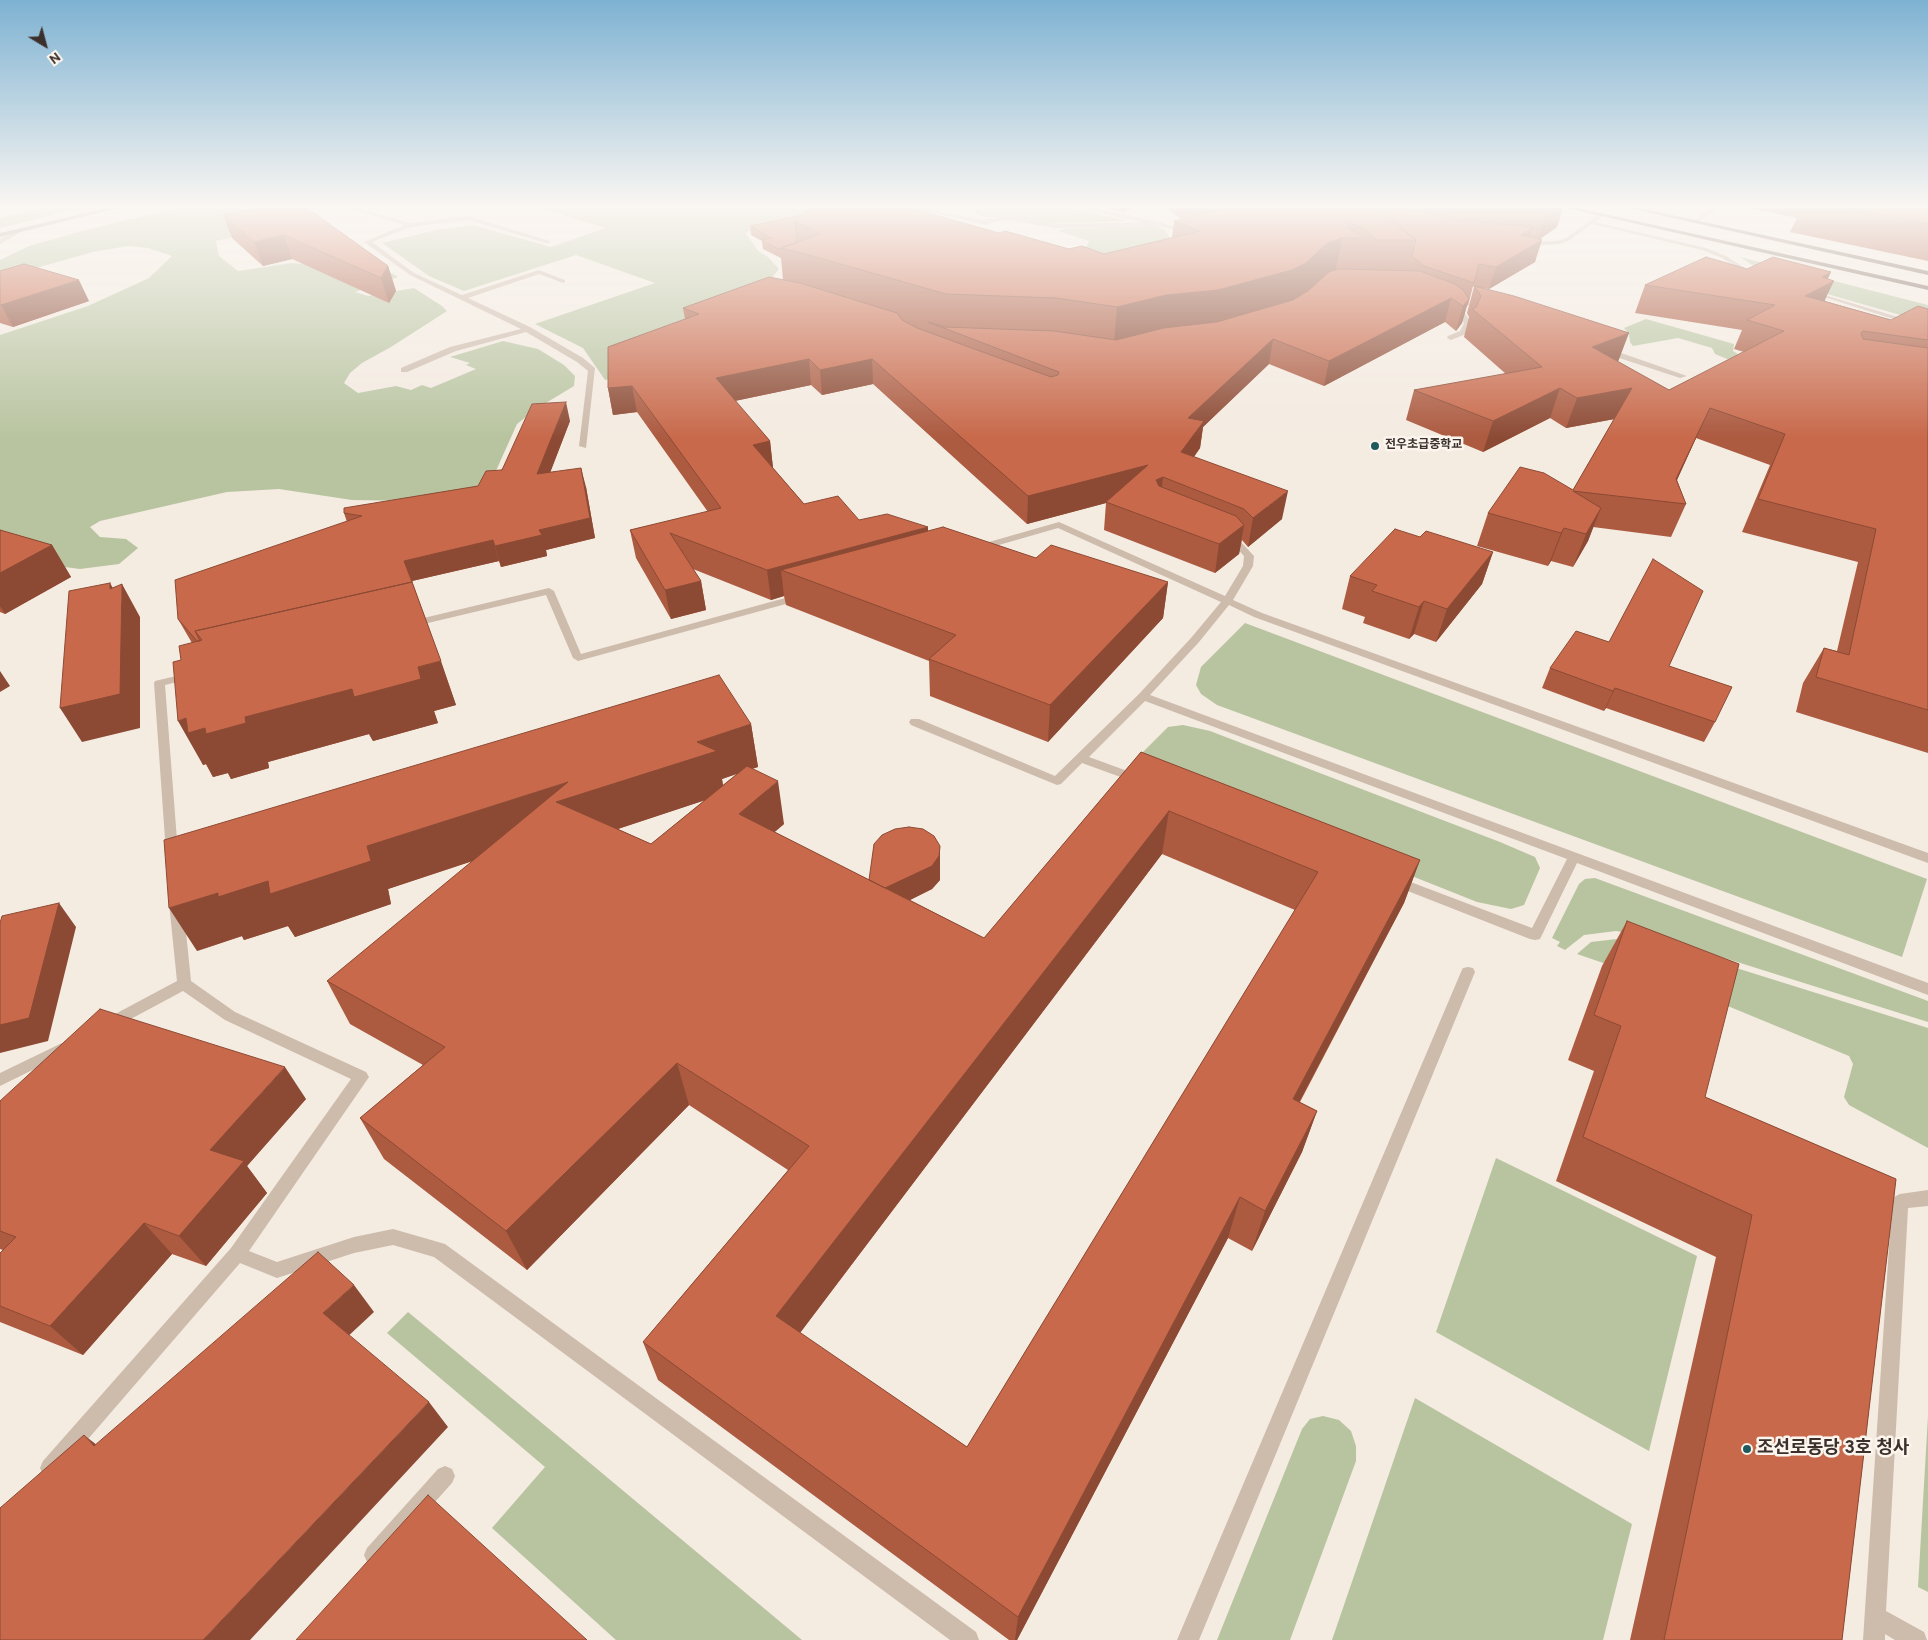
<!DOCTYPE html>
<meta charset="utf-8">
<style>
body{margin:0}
#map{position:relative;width:1928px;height:1640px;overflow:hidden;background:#f4ebe1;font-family:Overpass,sans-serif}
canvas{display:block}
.north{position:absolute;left:20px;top:20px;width:50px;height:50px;-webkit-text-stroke:4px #fbf5ee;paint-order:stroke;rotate:143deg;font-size:14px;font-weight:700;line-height:20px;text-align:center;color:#3b302b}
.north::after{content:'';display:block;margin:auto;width:18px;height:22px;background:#3b302b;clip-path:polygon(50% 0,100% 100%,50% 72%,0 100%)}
</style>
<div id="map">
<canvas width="1928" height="1640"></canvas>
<div class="north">N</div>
</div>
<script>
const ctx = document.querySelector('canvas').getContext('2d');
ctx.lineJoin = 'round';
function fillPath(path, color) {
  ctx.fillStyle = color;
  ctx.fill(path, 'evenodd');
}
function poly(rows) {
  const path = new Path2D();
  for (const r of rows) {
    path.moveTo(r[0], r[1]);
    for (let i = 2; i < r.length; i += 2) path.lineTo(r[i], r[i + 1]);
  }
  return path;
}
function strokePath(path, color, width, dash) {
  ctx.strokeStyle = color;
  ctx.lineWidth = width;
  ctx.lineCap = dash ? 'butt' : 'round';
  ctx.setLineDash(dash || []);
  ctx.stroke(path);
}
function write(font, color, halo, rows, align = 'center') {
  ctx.font = font + ' Overpass,"Noto Sans KR",sans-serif';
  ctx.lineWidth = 5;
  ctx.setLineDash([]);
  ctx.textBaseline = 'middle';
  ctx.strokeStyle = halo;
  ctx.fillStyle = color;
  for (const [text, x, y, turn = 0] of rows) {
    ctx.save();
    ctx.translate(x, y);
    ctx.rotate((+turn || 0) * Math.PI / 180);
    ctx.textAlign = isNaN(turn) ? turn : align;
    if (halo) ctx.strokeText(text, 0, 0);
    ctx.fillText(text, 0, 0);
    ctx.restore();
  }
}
const green = poly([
 [40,208,83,208,0,228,0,218],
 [175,208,272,208,291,224,216,241,219,256,238,271,292,263,388,271,398,277,355,292,368,296,414,288,442,306,447,311,391,347,362,363,350,373,344,383,358,393,396,386,411,390,422,385,431,388,476,369,466,365,470,363,450,357,503,341,538,349,564,365,575,376,574,386,536,409,517,424,490,484,414,501,352,500,279,489,227,492,100,521,90,527,100,537,126,539,138,548,119,564,80,569,50,565,0,551,0,335,88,306,149,278,172,256,148,248,128,246,93,252,0,278,0,260,29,246,78,232],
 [539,208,905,208,944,218,945,223,1052,250,1078,250,1087,246,1089,241,1058,231,1066,228,1156,226,1164,229,1171,239,1141,263,795,217,775,220,758,224,746,233,758,251,768,257,779,269,757,296,625,376,605,380,583,348,535,324,655,283,576,255,464,291,429,276,382,243,436,230,473,225,551,247,605,228],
 [970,208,1072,208,1127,221,1045,224,1012,217,988,217,977,215,975,211],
 [1740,257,1928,305,1928,323,1772,278],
 [1646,319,1734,344,1733,351,1744,358,1727,359,1715,354,1712,348,1678,338,1633,346,1630,342,1629,334,1624,328],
 [1245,623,1927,879,1902,957,1217,705,1201,694,1196,685,1201,667],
 [1183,725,1210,731,1500,842,1535,857,1540,868,1524,905,1511,909,1477,902,1151,772,1136,759,1168,727],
 [1595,878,1928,1001,1928,1022,1664,939,1616,931,1584,935,1565,950,1557,946,1560,942,1552,938,1579,884,1585,879],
 [1617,939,1666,946,1928,1028,1928,1148,1849,1105,1844,1097,1853,1064,1849,1056,1718,1002,1577,954,1591,942],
 [1496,1158,1697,1256,1649,1451,1436,1332],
 [408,1312,566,1443,802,1640,616,1640,492,1528,545,1467,387,1333],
 [1415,1398,1632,1524,1603,1640,1332,1640],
 [1323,1416,1339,1420,1351,1431,1356,1446,1356,1461,1290,1640,1217,1640,1302,1429,1310,1419],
 [1928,1416,1928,1592,1918,1587]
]);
const lane = poly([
 [348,208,358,208,410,223,468,216,550,241,550,243,546,243,468,220,411,227,372,242,414,273,462,295,539,270,565,280,565,282,563,283,539,274,468,298,530,327,583,358,595,368,586,448,579,446,588,371,577,362,526,332,456,351,407,372,401,372,401,368,450,347,521,329,410,275,364,242,404,225,348,208],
 [911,208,924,208,982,220,1009,216,1054,224,1159,222,1162,224,1159,226,1054,228,1009,220,990,223,987,225,911,208],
 [21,228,23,231,0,244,0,239,21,228],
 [1601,348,1607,348,1687,376,1680,378,1601,352,1601,348],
 [1059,522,1225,596,1243,566,1244,556,1232,543,1221,538,1226,535,1238,539,1254,556,1253,566,1233,600,1262,613,1928,853,1928,863,1254,617,1229,605,1199,642,1150,695,1928,983,1928,995,1577,863,1540,939,1535,940,1530,939,1390,884,1388,881,1390,878,1400,878,1532,928,1567,859,1145,701,1089,757,1141,776,1143,779,1137,783,1082,763,1061,784,1057,785,911,725,909,722,911,719,919,719,1055,776,1139,694,1191,638,1221,602,1058,528,978,551,973,548,975,546,1059,522],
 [549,588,554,591,581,654,796,595,804,595,805,597,804,599,578,661,573,658,546,595,411,627,406,624,407,622,549,588],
 [189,673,193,674,194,676,193,678,165,685,178,853,177,856,172,858,167,856,166,853,154,683,155,681,189,673],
 [176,898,181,900,183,903,191,981,235,1012,366,1072,369,1077,249,1251,277,1262,354,1237,393,1229,445,1244,976,1632,979,1640,950,1640,434,1257,393,1245,354,1253,277,1278,240,1263,57,1475,50,1478,43,1475,40,1468,43,1461,231,1248,351,1079,225,1020,183,991,114,1028,109,1030,104,1028,102,1024,104,1020,177,981,169,903,171,900,176,898],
 [1468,967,1473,968,1475,972,1199,1640,1177,1640,1461,972,1463,968,1468,967],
 [62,1043,67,1045,70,1049,67,1053,0,1086,0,1073,62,1043],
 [1928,1190,1928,1206,1908,1208,1886,1611,1924,1632,1927,1640,1895,1640,1885,1634,1885,1640,1863,1640,1892,1202,1894,1197,1900,1194,1928,1190],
 [445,1466,452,1469,455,1476,452,1483,381,1562,374,1565,367,1562,364,1555,367,1548,438,1469,445,1466]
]);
const street = poly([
 [1078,208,1092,208,1151,220,1176,227,1184,236,1180,242,1176,242,1178,236,1172,229,1078,208],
 [1711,208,1718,208,1698,223,1694,223,1694,221,1711,208],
 [1601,213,1604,215,1595,222,1706,248,1726,256,1756,275,1751,276,1722,258,1702,250,1592,224,1570,240,1560,244,1524,246,1521,244,1524,242,1557,241,1566,238,1601,213],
 [1808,290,1928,326,1928,330,1808,292,1808,290],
 [1449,304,1453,304,1464,312,1472,323,1466,334,1451,340,1447,338,1448,336,1460,331,1464,323,1459,314,1449,306,1449,304]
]);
const secondary = poly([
 [107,208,119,208,0,237,0,233,107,208]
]);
const primary = poly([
 [1566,208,1578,208,1928,286,1928,290,1566,208],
 [1628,208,1640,208,1928,271,1928,275,1628,208]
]);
const wall = poly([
 [1107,208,1132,208,1123,212],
 [1166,208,1563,208,1557,227,1539,240,1535,262,1489,289,1482,288,1669,390,1744,352,1734,349,1742,330,1635,313,1645,285,1747,269,1828,279,1825,301,1891,320,1928,309,1928,753,1796,712,1803,683,1824,648,1837,651,1858,562,1742,532,1770,465,1696,438,1677,480,1686,504,1671,537,1593,527,1588,541,1573,567,1551,561,1548,566,1477,546,1488,513,1573,490,1614,419,1566,428,1550,418,1483,452,1406,420,1414,390,1506,374,1464,337,1469,317,1467,313,1474,287,1473,286,1468,306,1467,305,1462,323,1456,331,1445,322,1324,386,1269,364,1203,427,1200,448,1194,457,1282,519,1248,547,1242,540,1239,554,1215,573,1104,530,1106,503,1027,524,873,384,822,395,811,385,735,401,770,441,773,468,804,504,859,520,928,531,1036,558,1168,582,1163,618,1048,742,930,696,929,661,786,605,784,596,771,600,693,569,701,581,706,610,671,619,636,558,630,530,708,512,637,412,613,415,608,388,685,319,683,308,783,280,781,258,763,249,762,241,751,235,750,226,802,215,999,233,1069,249,1104,254,1172,238,1174,221,1181,219],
 [1749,208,1928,208,1928,261,1790,232,1797,218],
 [223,215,388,266,396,291,389,303,292,259,263,266,232,238],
 [0,271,89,301,13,327,0,323],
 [570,421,550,472,586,487,595,538,546,550,547,556,501,567,499,561,412,581,456,705,434,711,438,723,373,741,369,734,268,762,269,768,231,779,228,773,213,777,206,764,203,765,181,660,192,643,178,619,347,522,344,513,478,486],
 [0,530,52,545,71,577,5,614,0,612],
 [1420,537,1493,552,1482,584,1436,642,1414,634,1409,639,1363,623,1365,617,1342,609,1350,576],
 [1669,666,1715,722,1704,742,1606,708,1604,711,1542,688,1550,668],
 [751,724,758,767,753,768,784,824,774,832,869,880,940,846,940,880,932,889,910,900,984,938,1141,752,1420,860,1404,903,1300,1102,1317,1111,1302,1152,1252,1251,1228,1238,1017,1640,1009,1640,658,1380,643,1342,788,1170,689,1105,527,1270,384,1159,360,1118,423,1065,350,1024,327,981,473,861,388,889,391,904,295,937,288,926,244,940,242,936,197,951],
 [738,773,723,785,722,779],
 [705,800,651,844,618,829],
 [1162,854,1295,910,967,1447,800,1333],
 [1627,921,1705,1097,1896,1179,1842,1640,1630,1640,1716,1257,1556,1181,1594,1071,1568,1060,1602,966],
 [306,1099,247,1166,267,1193,206,1266,172,1254,83,1355,0,1322,0,1253,3,1250,0,1249,0,1101]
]);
const shadedWall = poly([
 [1123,208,1132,208,1123,212],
 [1548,208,1563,208,1557,227,1538,240],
 [1533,227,1526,248,1521,235],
 [284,235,292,259,263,266,254,242],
 [1342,238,1333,284,1297,310,1113,357,1117,307,1166,295,1327,243],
 [1542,240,1535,262,1489,289,1496,267],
 [388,266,396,291,389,303,381,278],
 [1831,272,1825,285,1834,281,1821,308,1805,296,1822,277],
 [79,280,89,301,13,327,1,305],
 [1451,298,1445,322,1324,386,1329,361],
 [1469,299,1462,323,1456,331,1463,306],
 [1629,333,1618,362,1592,347],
 [1273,339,1269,364,1203,427,1200,448,1177,480,1181,452,1188,418],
 [809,359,811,385,720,404,716,378],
 [872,359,873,384,822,395,820,370],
 [632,386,637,412,613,415,608,388],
 [1560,388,1550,418,1483,452,1493,421],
 [1632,388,1620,418,1566,428,1577,398],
 [566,402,570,421,542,494,537,474],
 [1710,408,1696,438,1667,502,1676,479],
 [770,441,773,468,753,445],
 [1148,465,1106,502,1106,503,1027,524,1028,496],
 [581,468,586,487,595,538,546,550,547,556,501,567,495,546,539,530],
 [1163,477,1160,505,1156,480],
 [1288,491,1282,519,1248,547,1253,518],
 [1601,508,1588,541,1573,567,1586,534],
 [1244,525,1239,554,1215,573,1219,544],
 [928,527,928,556,781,570,784,596,771,600,767,570],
 [1564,528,1551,561,1548,566,1561,533],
 [493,540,499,561,412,581,404,561],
 [52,545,71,577,5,614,0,606,0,573],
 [1493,552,1482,584,1436,642,1447,609],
 [701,581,706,610,671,619,665,590],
 [1168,582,1163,618,1048,742,1050,705],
 [110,583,122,604,122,584,140,617,140,728,82,742,60,708,110,589],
 [1424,601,1414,634,1409,639,1419,607],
 [441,661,456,705,434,711,438,723,373,741,369,734,268,762,269,768,231,779,228,773,213,777,206,764,203,765,178,721,186,718,245,717],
 [0,671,10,686,0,692],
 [1615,688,1606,708,1604,711,1613,691],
 [751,724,758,767,722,779,724,794,569,845,565,830,388,889,391,904,295,937,288,926,244,940,242,936,197,951,169,908],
 [778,781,784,824,746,857,739,814],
 [1169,811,1162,854,784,1354,776,1316],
 [940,846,940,880,932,889,868,921,866,897],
 [1420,860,1404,903,1279,1140,1293,1099],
 [59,903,76,927,48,1041,0,1053,0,1025],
 [677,1063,689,1105,527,1270,506,1231],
 [285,1067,306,1099,247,1166,267,1193,206,1266,179,1236,210,1150],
 [1317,1111,1302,1152,1252,1251,1265,1211],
 [1240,1197,1228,1238,1017,1640,1015,1640,1018,1617],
 [144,1223,172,1254,83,1355,50,1326],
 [354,1285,374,1312,344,1340,323,1313],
 [429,1402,448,1427,250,1640,203,1640],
 [84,1435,115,1459,94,1446]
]);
const building = poly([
 [258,208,307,208,388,266,381,278,284,235,254,242,223,215,258,208],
 [810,208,910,208,999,233,1005,231,1069,249,1082,246,1104,254,1200,231,1174,221,1228,208,1374,208,1382,212,1416,240,1376,240,1366,229,1350,223,1347,227,1359,234,1363,238,1342,238,1327,243,1306,263,1292,270,1218,290,1166,295,1117,307,1056,298,946,294,802,253,780,248,821,234,795,221,810,208],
 [1374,208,1402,208,1461,220,1533,227,1521,235,1542,240,1496,267,1479,264,1474,283,1424,266,1412,256,1416,240,1382,212,1374,208],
 [1847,208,1928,208,1928,224,1847,208],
 [802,215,795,221,797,243,780,248,780,250,762,240,772,238,750,226,802,215],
 [1706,257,1747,269,1773,257,1831,272,1822,277,1834,281,1805,296,1891,320,1918,306,1928,309,1928,340,1863,331,1861,333,1863,339,1928,348,1928,710,1816,677,1824,648,1849,655,1876,529,1758,499,1785,434,1710,408,1676,479,1686,504,1573,491,1601,508,1586,534,1564,528,1561,533,1488,513,1520,467,1544,473,1573,490,1632,388,1577,398,1560,388,1493,421,1414,390,1542,367,1472,309,1476,307,1481,296,1474,286,1514,296,1629,333,1592,347,1669,390,1784,331,1747,320,1775,305,1645,285,1706,257],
 [24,264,79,280,1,305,0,304,0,271,24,264],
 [1339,269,1420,271,1455,284,1464,291,1469,299,1463,306,1451,298,1329,361,1273,339,1188,418,1204,421,1181,452,1288,491,1253,518,1244,509,1163,477,1156,480,1159,486,1236,516,1244,525,1219,544,1106,502,1148,465,1028,496,872,359,820,370,809,359,716,378,770,441,753,445,804,504,838,496,859,520,887,514,928,527,767,570,670,533,701,581,665,590,630,530,721,508,632,386,608,388,608,347,699,314,683,308,769,277,800,283,897,313,902,320,917,328,1051,377,1058,375,1059,372,928,322,945,327,1054,331,1116,340,1164,328,1217,322,1293,300,1308,291,1329,272,1339,269],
 [566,402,537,474,581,468,590,518,539,530,542,535,495,546,493,540,404,561,412,582,195,631,200,641,197,641,178,619,175,580,362,516,344,513,344,508,478,486,486,471,502,470,532,404,566,402],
 [943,527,1036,558,1051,545,1168,582,1050,705,929,659,956,635,781,570,943,527],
 [1395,529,1420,537,1426,531,1493,552,1447,609,1424,601,1419,607,1372,591,1377,585,1350,576,1395,529],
 [0,530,52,545,0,573,0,530],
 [1653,559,1703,591,1669,666,1732,687,1715,722,1615,688,1613,691,1550,668,1576,631,1609,642,1653,559],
 [412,582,441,661,418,667,421,679,354,697,352,689,245,717,246,723,206,734,205,728,188,733,186,718,178,721,173,662,181,660,179,646,202,640,195,631,412,582],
 [110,583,110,589,122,584,120,694,60,708,69,591,110,583],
 [719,675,751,724,697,742,717,751,556,802,651,844,747,766,778,781,739,814,984,938,1141,752,1420,860,1293,1099,1317,1111,1265,1211,1240,1197,1018,1617,643,1342,809,1146,677,1063,506,1231,360,1118,445,1047,327,981,568,782,367,846,371,861,270,894,268,881,218,897,218,893,169,908,164,840,719,675],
 [1169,811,1318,872,967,1447,776,1316,1169,811],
 [909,827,923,829,934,836,940,846,939,856,932,866,885,888,869,880,874,844,882,835,895,829,909,827],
 [59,903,29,1018,0,1025,0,923,2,916,59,903],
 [1627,921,1739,964,1705,1097,1896,1179,1842,1640,1664,1640,1752,1215,1583,1137,1621,1026,1594,1015,1627,921],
 [100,1009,285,1067,210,1150,244,1161,179,1236,144,1223,50,1326,0,1306,0,1253,16,1237,0,1231,0,1101,100,1009],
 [318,1252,354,1285,323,1313,429,1402,203,1640,0,1640,0,1508,84,1435,94,1446,318,1252],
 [428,1495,587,1640,296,1640,428,1495]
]);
const markers = [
 [1375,446,5,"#1f5a5e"],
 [1747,1449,5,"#1f5a5e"]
];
const farPoinames = [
 ["전우초급중학교",1385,446]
];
const nearPoinames = [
 ["조선로동당 3호 청사",1757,1449]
];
fillPath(green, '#b8c4a0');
fillPath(lane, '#cdbbac');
fillPath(street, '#cdbbac');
fillPath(secondary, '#a18a7d');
fillPath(primary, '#7d675c');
fillPath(wall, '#ac5a40');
fillPath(shadedWall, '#8c4a34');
fillPath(building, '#c8694b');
strokePath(building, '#8c4a34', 1);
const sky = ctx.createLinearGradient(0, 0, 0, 438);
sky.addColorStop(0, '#7eb2d2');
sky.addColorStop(0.47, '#faf6f2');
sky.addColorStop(1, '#faf6f200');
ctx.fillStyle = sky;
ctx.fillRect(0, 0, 1928, 438);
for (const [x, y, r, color] of markers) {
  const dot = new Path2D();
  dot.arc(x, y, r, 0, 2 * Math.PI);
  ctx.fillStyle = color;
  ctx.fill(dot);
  strokePath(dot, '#fbf5ee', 2);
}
write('bold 12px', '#3b302b', '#fbf5ee', farPoinames, 'left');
write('bold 18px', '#3b302b', '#fbf5ee', nearPoinames, 'left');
</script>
